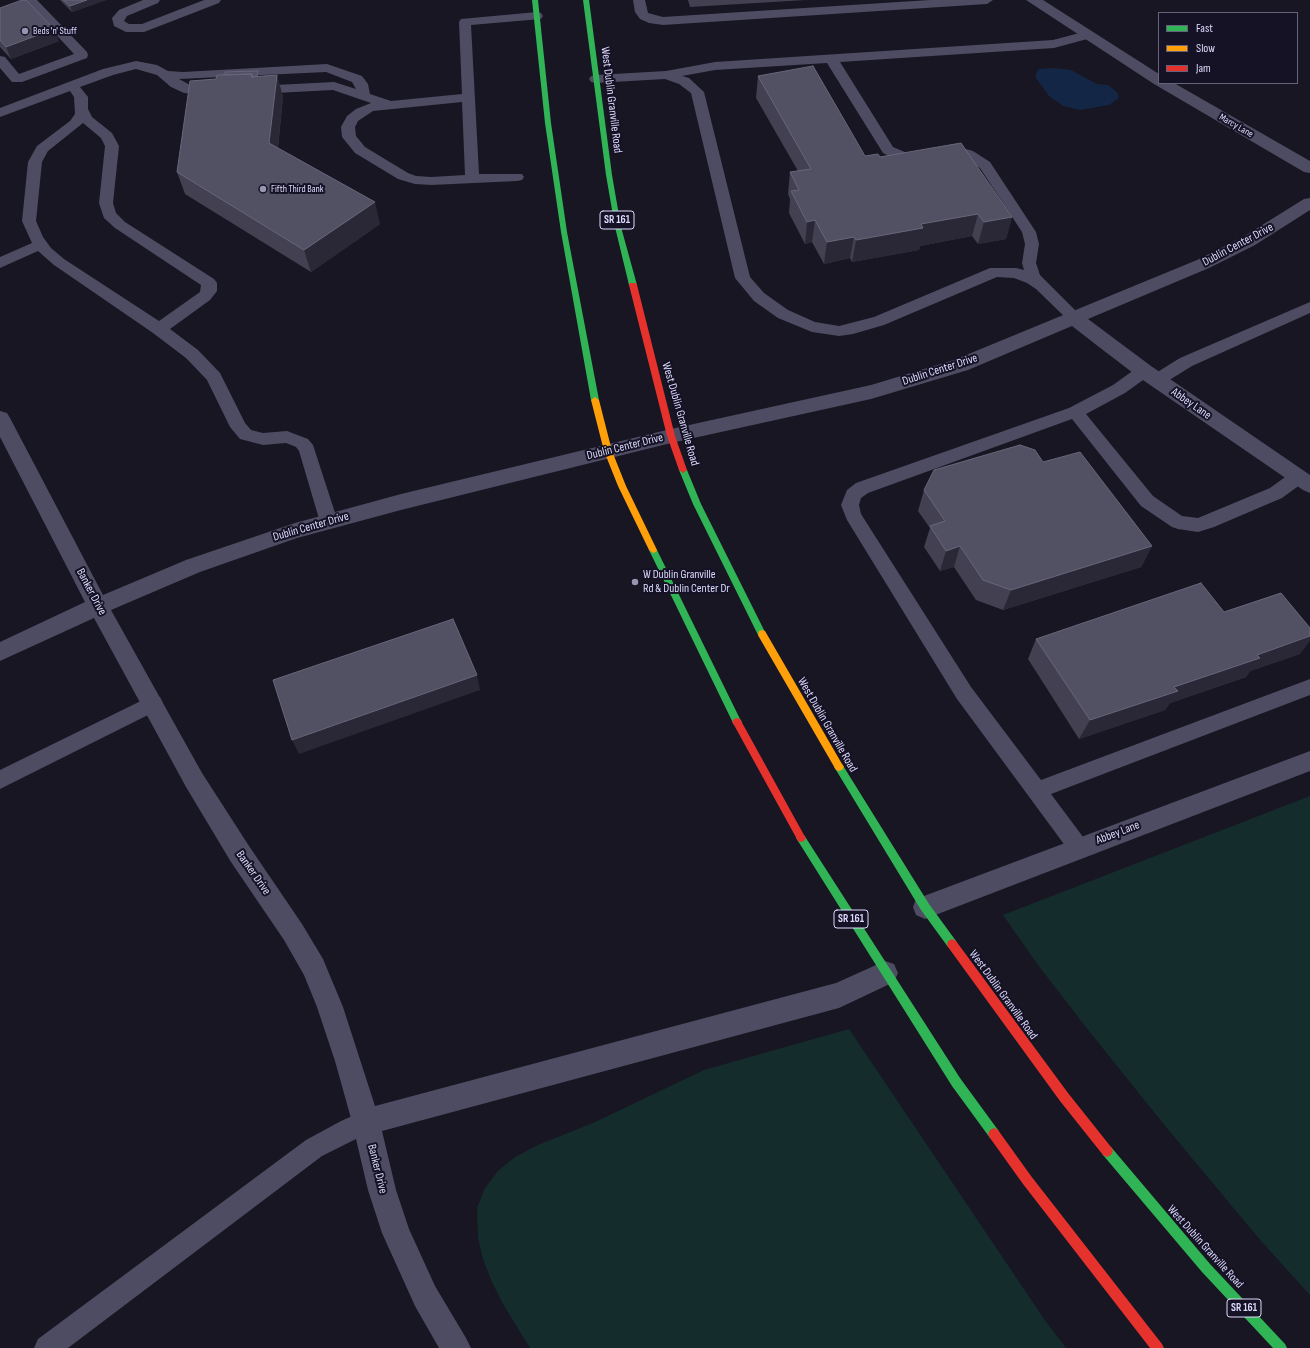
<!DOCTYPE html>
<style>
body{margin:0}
#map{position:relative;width:1310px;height:1348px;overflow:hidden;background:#181622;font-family:"Sofia Sans Condensed",sans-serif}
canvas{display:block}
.legend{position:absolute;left:1158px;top:12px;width:140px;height:72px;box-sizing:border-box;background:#151226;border:1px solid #65627c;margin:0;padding:5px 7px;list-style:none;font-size:12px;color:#dddafc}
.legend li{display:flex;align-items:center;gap:8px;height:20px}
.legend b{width:20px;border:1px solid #65627c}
</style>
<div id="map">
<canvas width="1310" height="1348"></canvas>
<ul class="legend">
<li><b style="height:5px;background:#30b455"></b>Fast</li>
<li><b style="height:5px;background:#ff9f0a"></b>Slow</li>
<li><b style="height:5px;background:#e5322d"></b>Jam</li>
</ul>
</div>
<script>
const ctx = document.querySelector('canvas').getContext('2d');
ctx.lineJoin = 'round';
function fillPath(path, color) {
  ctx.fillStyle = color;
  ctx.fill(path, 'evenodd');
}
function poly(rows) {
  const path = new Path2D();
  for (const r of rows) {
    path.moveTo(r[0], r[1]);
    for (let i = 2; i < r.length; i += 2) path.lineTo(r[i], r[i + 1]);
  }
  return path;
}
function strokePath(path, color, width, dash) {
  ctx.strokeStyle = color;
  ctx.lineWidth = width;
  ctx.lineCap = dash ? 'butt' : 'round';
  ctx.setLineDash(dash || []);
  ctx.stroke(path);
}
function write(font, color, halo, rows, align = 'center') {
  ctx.font = font + ' "Sofia Sans Condensed",sans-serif';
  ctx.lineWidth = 4;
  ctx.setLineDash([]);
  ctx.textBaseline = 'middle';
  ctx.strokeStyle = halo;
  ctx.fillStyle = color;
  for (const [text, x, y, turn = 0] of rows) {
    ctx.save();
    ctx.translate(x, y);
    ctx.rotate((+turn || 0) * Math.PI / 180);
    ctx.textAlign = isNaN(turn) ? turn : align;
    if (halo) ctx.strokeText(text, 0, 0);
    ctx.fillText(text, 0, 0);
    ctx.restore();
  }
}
const green = poly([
 [1310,796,1310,1295,1261,1241,1166,1127,1089,1031,1038,965,1003,915],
 [849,1029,1044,1319,1066,1348,530,1348,503,1304,492,1282,483,1259,478,1238,477,1208,485,1188,498,1171,515,1157,538,1145,593,1123,704,1070]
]);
const water = poly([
 [1054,68,1071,70,1097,84,1108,85,1117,92,1119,98,1109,105,1080,110,1063,106,1049,96,1036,78,1036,73,1039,69]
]);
const lane = poly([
 [24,0,37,0,87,52,88,55,87,58,22,82,12,82,0,68,0,56,5,57,19,74,74,54,24,0],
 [143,0,160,0,158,3,127,16,124,21,129,24,142,24,204,0,221,0,219,3,144,32,126,32,114,26,112,18,119,10,143,0],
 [633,0,645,0,648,13,663,17,930,0,993,0,987,4,663,25,649,23,640,19,635,12,633,0],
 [537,12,541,13,543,16,541,19,471,25,479,174,522,174,524,177,522,180,517,181,431,185,415,184,398,179,355,153,342,137,341,127,347,116,356,109,371,103,333,90,256,94,251,93,249,90,251,87,256,86,334,82,356,89,352,82,326,72,179,79,192,86,220,89,222,92,220,95,215,96,184,93,171,87,157,75,136,69,113,75,80,87,88,97,88,109,92,117,112,133,119,146,113,203,116,213,125,222,214,279,217,283,217,291,210,300,170,329,198,350,220,373,245,423,251,430,263,433,287,431,308,439,313,445,338,522,335,527,329,529,323,527,320,522,299,451,296,447,286,443,263,445,240,439,230,427,207,380,186,358,153,333,54,265,38,251,0,268,0,257,32,243,22,221,28,162,37,146,70,121,75,114,74,97,70,91,0,117,0,108,103,69,136,61,157,65,168,71,183,72,327,64,362,76,368,84,370,94,391,101,462,94,459,22,461,19,537,12],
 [462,102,465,175,431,177,416,176,408,173,365,147,356,136,355,127,358,121,373,111,462,102],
 [83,123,101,138,105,146,99,203,104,218,115,228,201,285,200,292,159,321,64,259,51,248,43,237,36,221,42,162,48,151,83,123],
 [1087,31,1091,32,1093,35,1091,38,1054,48,840,62,893,147,907,153,955,146,973,151,990,162,1036,232,1039,244,1036,263,1040,275,1083,318,1080,322,1075,323,1070,322,1036,289,1027,283,1014,278,997,277,884,325,853,334,839,336,812,332,778,318,754,301,735,278,691,93,679,84,665,79,596,83,591,82,589,79,591,76,596,75,666,71,715,62,1053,40,1087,31],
 [827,63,883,153,893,158,907,161,954,154,963,157,980,168,1022,232,1025,244,1022,263,1024,270,1016,268,990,268,874,317,839,326,815,322,788,310,764,293,750,277,704,92,689,78,682,76,715,70,827,63],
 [1310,302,1310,313,1192,366,1163,384,1157,386,1151,384,1149,380,1151,376,1180,358,1310,302],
 [1144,365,1150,367,1152,371,1150,375,1125,393,1086,414,1153,496,1182,516,1198,518,1270,488,1292,472,1298,471,1304,472,1307,477,1304,482,1282,498,1214,527,1198,532,1178,529,1172,527,1141,506,1072,419,868,493,861,498,859,505,861,514,971,687,1041,780,1310,679,1310,695,1051,794,1086,841,1089,848,1086,855,1079,857,1072,855,957,699,847,520,841,505,847,490,856,483,1069,408,1113,385,1138,367,1144,365],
 [153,695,160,697,163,703,160,709,0,789,0,770,153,695],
 [366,1110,374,1114,378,1122,374,1130,322,1156,68,1348,34,1348,38,1339,306,1140,341,1121,366,1110]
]);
const street = poly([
 [1026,0,1043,0,1159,74,1159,83,1174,83,1310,161,1310,173,1304,172,1154,84,1026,0],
 [1310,198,1310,210,1255,245,1209,268,1088,319,1151,366,1310,475,1310,493,1303,490,1137,376,1099,347,1072,326,968,370,871,399,671,443,401,510,297,538,200,572,111,610,202,773,249,846,302,924,323,959,343,1007,375,1106,836,983,885,961,894,964,898,973,894,982,839,1008,382,1131,396,1190,409,1229,435,1286,466,1338,471,1348,439,1348,415,1306,382,1233,368,1190,352,1122,335,1061,317,1007,304,975,284,940,231,862,186,787,94,618,0,661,0,642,85,602,0,437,0,411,7,413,10,418,103,595,186,560,295,523,401,494,671,429,871,385,954,360,1197,260,1243,237,1304,199,1310,198],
 [1310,751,1310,771,925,919,916,915,913,907,916,899,1310,751]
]);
const fast = poly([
 [532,0,538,0,551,123,567,232,599,400,595,403,591,400,561,232,545,123,532,0],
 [583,0,589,0,612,175,621,227,637,285,633,287,629,285,615,227,606,175,583,0],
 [683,467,687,470,701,504,766,634,765,637,759,637,693,504,679,470,683,467],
 [653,547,657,550,740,719,742,722,740,725,737,726,734,725,649,550,653,547],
 [839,763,842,764,929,904,956,941,957,944,956,947,952,949,948,947,921,910,836,770,834,767,836,764,839,763],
 [801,834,804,835,960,1078,998,1130,1000,1134,998,1138,994,1140,990,1138,952,1086,798,841,796,838,798,835,801,834],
 [1107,1145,1111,1147,1210,1264,1285,1344,1287,1348,1273,1348,1202,1272,1103,1155,1101,1151,1103,1147,1107,1145]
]);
const slow = poly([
 [595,397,599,400,612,451,626,486,657,550,656,552,653,553,649,550,618,486,604,451,591,400,595,397],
 [762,630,765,631,842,764,844,767,842,770,839,771,836,770,759,637,758,634,759,631,762,630]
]);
const jam = poly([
 [630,283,636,283,637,285,675,436,687,470,683,473,679,470,667,436,629,285,630,283],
 [737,718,740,719,804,835,806,838,804,841,801,842,798,841,734,725,732,722,734,719,737,718],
 [952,939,956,941,1068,1093,1111,1147,1113,1151,1111,1155,1107,1157,1103,1155,1060,1101,948,947,947,944,948,941,952,939],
 [994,1128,998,1130,1031,1176,1162,1344,1164,1348,1150,1348,1023,1184,990,1138,988,1134,990,1130,994,1128]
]);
const wall = poly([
 [60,0,106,0,72,12],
 [688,0,806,0,690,7],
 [0,8,59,41,11,59,0,47],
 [277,75,283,97,278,148,380,224,311,272,185,194,177,172,216,79],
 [758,76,865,156,880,157,1012,217,1006,239,978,244,972,236,920,246,919,250,852,262,850,258,824,264,812,242,805,244,789,213,790,199,788,194,790,172,798,171,756,98],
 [1043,462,1152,546,1141,567,1003,610,976,600,954,567,940,571,924,547,930,528,918,511,924,490],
 [1224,612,1300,654,1250,671,1246,677,1170,703,1165,710,1079,739,1028,659,1036,639]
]);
const shadedWall = poly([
 [87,0,106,0,72,12,70,6],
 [54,29,59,41,11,59,6,47],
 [277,75,283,97,276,165,269,143],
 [375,202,380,224,311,272,304,250],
 [978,214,972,236,920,246,919,250,852,262,856,240,921,224],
 [1012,217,1006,239,978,244,984,222],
 [815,220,812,242,805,244,807,222],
 [854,237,850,258,824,264,827,242],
 [960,546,954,567,940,571,946,551],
 [1152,546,1141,567,1003,610,1011,590],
 [1310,636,1310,641,1300,654,1250,671,1246,677,1170,703,1165,710,1079,739,1090,720,1257,655],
 [477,675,480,690,299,754,292,740]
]);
const building = poly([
 [22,0,26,0,54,29,6,47,0,40,0,8,22,0],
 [63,0,87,0,70,6,63,0],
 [813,66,865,156,878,154,880,157,961,143,1012,217,984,222,978,214,921,224,923,228,856,240,854,237,827,242,815,220,807,222,791,191,799,190,790,172,811,169,758,76,813,66],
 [258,71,257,76,252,77,252,74,225,75,225,72,258,71],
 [252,74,251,77,277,75,269,143,375,202,304,250,177,172,190,81,216,79,217,75,252,74],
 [1020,445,1035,450,1043,462,1080,452,1152,546,1011,590,983,580,960,546,946,551,930,526,945,521,924,490,934,470,1020,445],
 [1201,583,1224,612,1281,593,1310,628,1310,636,1257,655,1260,658,1174,687,1178,691,1090,720,1036,639,1201,583],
 [453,619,477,675,292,740,273,680,453,619]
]);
const markers = [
 [25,31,4,"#9895b0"],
 [263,189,4,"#9895b0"],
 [635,582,4,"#9895b0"]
];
const farPoinames = [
 ["Beds 'n' Stuff",33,31],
 ["Fifth Third Bank",271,189]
];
const farStreetnames = [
 ["Marcy Lane",1236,126,30]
];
const shields = [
 [617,220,34],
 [851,919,34],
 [1244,1308,34]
];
const shieldNames = [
 ["SR 161",617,220],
 ["SR 161",851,919],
 ["SR 161",1244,1308]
];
const streetNames = [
 ["West Dublin Granville Road",611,100,83],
 ["Dublin Center Drive",1238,245,-28],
 ["Dublin Center Drive",940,370,-18],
 ["Abbey Lane",1191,404,35],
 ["West Dublin Granville Road",680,414,74],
 ["Dublin Center Drive",625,447,-14],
 ["Dublin Center Drive",311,527,-16],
 ["Banker Drive",91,592,62],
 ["West Dublin Granville Road",827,725,60],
 ["Abbey Lane",1118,833,-21],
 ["Banker Drive",253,873,55],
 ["West Dublin Granville Road",1003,995,54],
 ["Banker Drive",377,1169,76],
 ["West Dublin Granville Road",1205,1247,48]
];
const poiNames = [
 ["W Dublin Granville",643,575],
 ["Rd & Dublin Center Dr",643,589]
];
fillPath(green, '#152c2d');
fillPath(water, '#132645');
fillPath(lane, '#4d4c62');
fillPath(street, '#4d4c62');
fillPath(fast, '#30b455');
fillPath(slow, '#ff9f0a');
fillPath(jam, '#e5322d');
fillPath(wall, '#424051');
fillPath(shadedWall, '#2a2836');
fillPath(building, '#525063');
strokePath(building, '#68667b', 1);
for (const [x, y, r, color] of markers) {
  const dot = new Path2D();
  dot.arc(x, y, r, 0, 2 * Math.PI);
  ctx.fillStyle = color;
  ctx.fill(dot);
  strokePath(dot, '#151226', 1.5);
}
write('10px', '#dddafc', '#151226', farPoinames, 'left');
write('10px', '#dddafc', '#151226', farStreetnames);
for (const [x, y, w] of shields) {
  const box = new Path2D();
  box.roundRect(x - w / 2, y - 9, w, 18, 3);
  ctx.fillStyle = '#151226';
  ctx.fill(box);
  strokePath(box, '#dddafc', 1);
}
write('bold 11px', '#dddafc', null, shieldNames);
write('12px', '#dddafc', '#151226', streetNames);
write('12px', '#dddafc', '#151226', poiNames, 'left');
</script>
